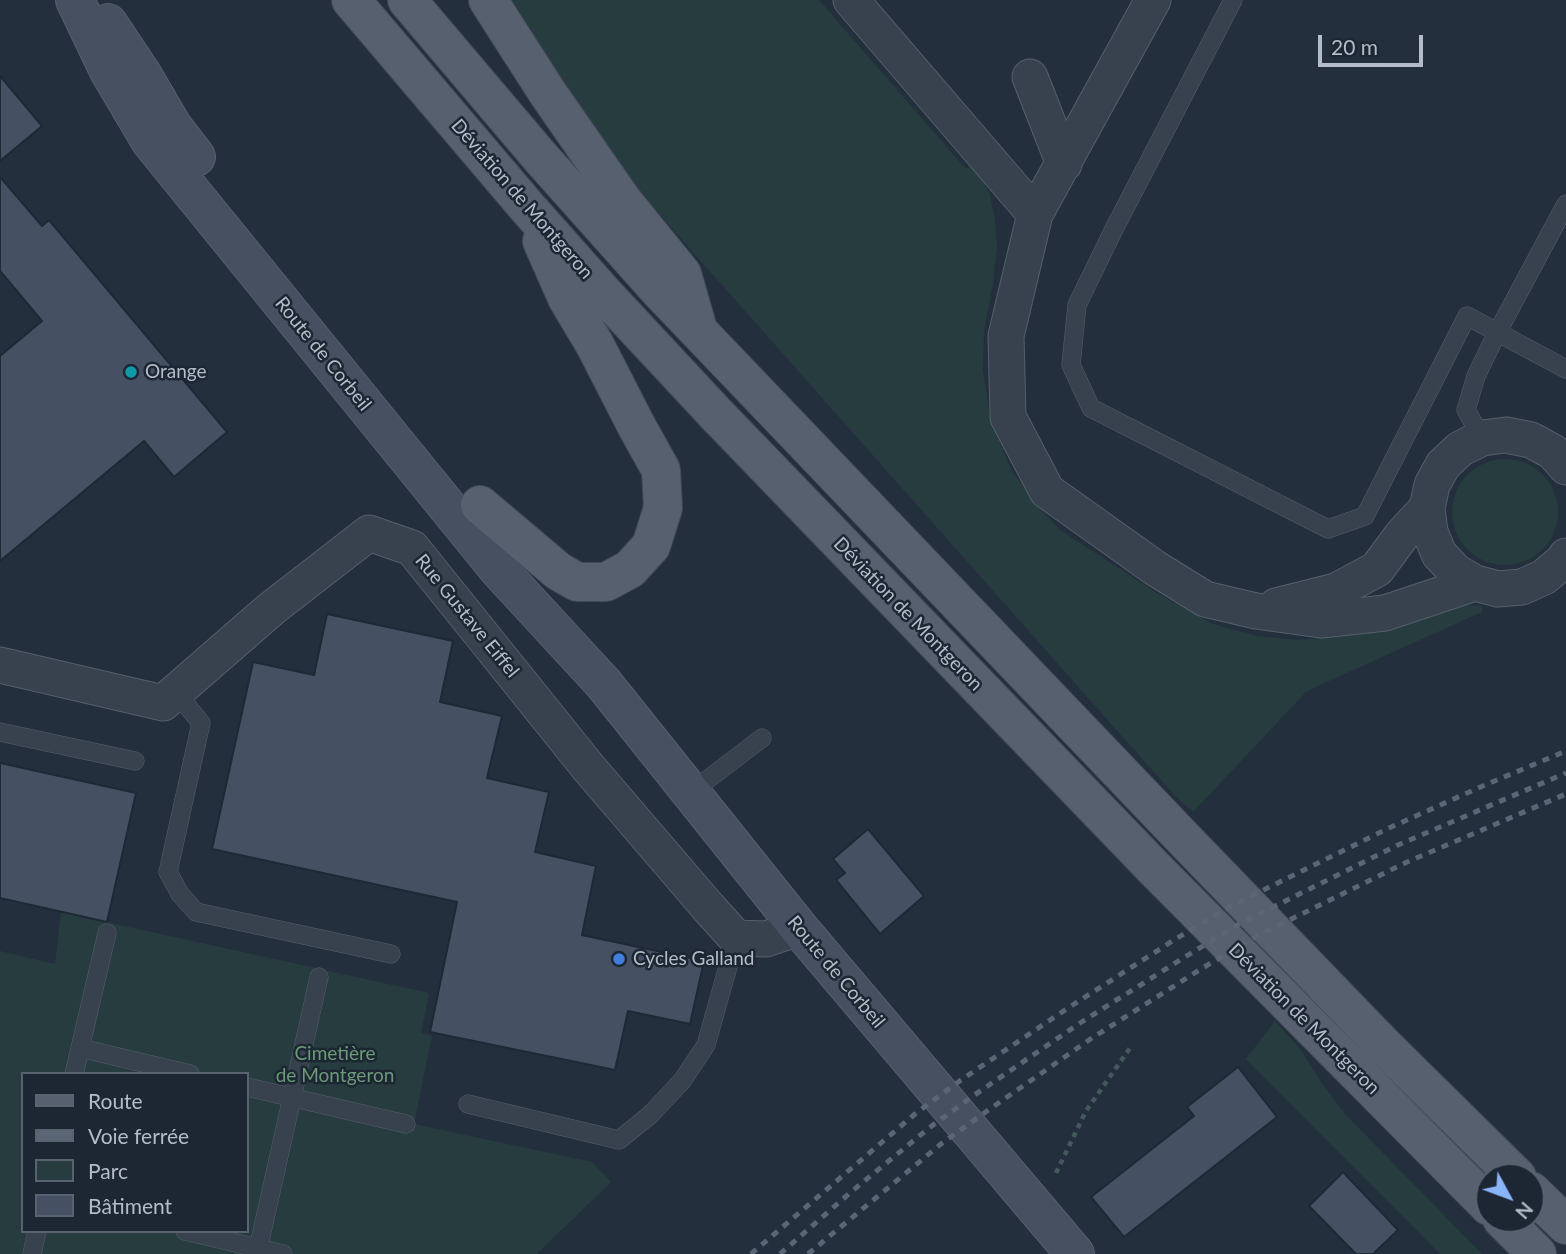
<!DOCTYPE html>
<meta charset="utf-8">
<style>
body{margin:0}
#map{position:relative;width:1566px;height:1254px;overflow:hidden;background:#242f3e;font-family:Lato,sans-serif}
canvas{display:block}
.legend{position:absolute;left:21px;top:1072px;width:228px;height:161px;box-sizing:border-box;background:#1d2633;border:2px solid #59626f;margin:0;padding:9px 12px;list-style:none;font-size:21px;color:#b4bcc9}
.legend li{display:flex;align-items:center;gap:14px;height:35px}
.legend b{width:35px;border:2px solid #59626f}
.north{position:absolute;left:1475px;top:1163px;width:70px;height:70px;box-sizing:border-box;background:#1d2633;border:2px solid #59626f;border-radius:50%;rotate:131deg;font-size:19px;font-weight:700;line-height:28px;text-align:center;color:#b4bcc9}
.north::after{content:'';display:block;margin:auto;width:24px;height:32px;background:#8ab4f8;clip-path:polygon(50% 0,100% 100%,50% 72%,0 100%)}
.scale{position:absolute;left:1318px;top:35px;width:105px;height:32px;box-sizing:border-box;border:4px solid #b4bcc9;border-top:0;padding-left:9px;font-size:21px;line-height:24px;white-space:nowrap;color:#b4bcc9;-webkit-text-stroke:5px #1d2633;paint-order:stroke}
</style>
<div id="map">
<canvas width="1566" height="1254"></canvas>
<ul class="legend">
<li><b style="height:9px;background:#56606e"></b>Route</li>
<li><b style="height:9px;background:#5a6575"></b>Voie ferrée</li>
<li><b style="height:19px;background:#263c3f"></b>Parc</li>
<li><b style="height:19px;background:#455162"></b>Bâtiment</li>
</ul>
<div class="north">N</div>
<div class="scale">20 m</div>
</div>
<script>
const ctx = document.querySelector('canvas').getContext('2d');
ctx.lineJoin = 'round';
function fillPath(path, color) {
  ctx.fillStyle = color;
  ctx.fill(path, 'evenodd');
}
function poly(rows) {
  const path = new Path2D();
  for (const r of rows) {
    if (r.length === 3) {
      path.moveTo(r[0] + r[2], r[1]);
      path.arc(r[0], r[1], r[2], 0, 2 * Math.PI);
      continue;
    }
    path.moveTo(r[0], r[1]);
    for (let i = 2; i < r.length; i += 2) path.lineTo(r[i], r[i + 1]);
  }
  return path;
}
function strokePath(path, color, width, dash) {
  ctx.strokeStyle = color;
  ctx.lineWidth = width;
  ctx.lineCap = dash ? 'butt' : 'round';
  ctx.setLineDash(dash || []);
  ctx.stroke(path);
}
function write(font, color, halo, rows, align = 'center') {
  ctx.font = font + ' Lato,sans-serif';
  ctx.lineWidth = 5;
  ctx.setLineDash([]);
  ctx.textBaseline = 'middle';
  ctx.strokeStyle = halo;
  ctx.fillStyle = color;
  for (const [text, x, y, turn = 0] of rows) {
    ctx.save();
    ctx.translate(x, y);
    ctx.rotate((+turn || 0) * Math.PI / 180);
    ctx.textAlign = isNaN(turn) ? turn : align;
    if (halo) ctx.strokeText(text, 0, 0);
    ctx.fillText(text, 0, 0);
    ctx.restore();
  }
}
const green = poly([
 [506,0,819,0,966,169,971,165,981,177,990,195,995,220,997,247,993,283,984,331,983,370,990,417,1011,470,1039,508,1060,530,1157,593,1213,624,1257,636,1299,640,1338,636,1404,618,1467,605,1482,606,1482,612,1320,685,1305,693,1193,812,1175,796,643,196],
 [1505,512,53],
 [61,912,429,993,421,1033,432,1036,414,1124,592,1162,611,1182,537,1254,0,1254,0,951,55,964],
 [23,1074,247,1074,247,1231,23,1231],
 [1275,1021,1301,1050,1321,1082,1345,1114,1482,1254,1440,1254,1246,1059]
]);
const building = poly([
 [0,76,42,126,0,161,0,76],
 [0,177,42,226,49,220,227,432,174,477,144,441,0,561,0,356,42,321,0,271,0,177],
 [327,614,453,641,440,702,502,716,487,778,549,792,535,852,596,866,582,935,704,961,690,1024,628,1011,615,1070,430,1032,457,902,212,849,253,662,314,675,327,614],
 [0,763,136,793,107,922,0,898,0,763],
 [868,829,924,896,880,934,836,880,845,873,833,859,868,829],
 [1238,1067,1277,1117,1124,1237,1091,1197,1194,1116,1187,1107,1238,1067],
 [1343,1172,1398,1230,1373,1254,1356,1254,1309,1206,1343,1172]
]);
const path = poly([
 [1056,1173,1086,1111,1130,1048]
]);
const service = poly([
 [1233,0,1114,229,1077,305,1071,365,1091,408,1328,529,1365,516,1467,316,1566,369],
 [1482,438,1466,410,1476,376,1497,333,1566,204],
 [176,692,201,723,168,872,180,894,196,912,391,954],
 [0,732,135,761],
 [690,793,762,738],
 [80,1048,190,1074],
 [74,1074,107,933],
 [247,1087,406,1124],
 [468,1104,619,1140,650,1115,682,1081,706,1045,736,938],
 [185,1231,283,1254],
 [32,1254,37,1231],
 [257,1254,319,977]
]);
const minor = poly([
 [851,0,1035,214],
 [1153,0,1035,214,1006,336,1008,417,1047,491,1155,568,1205,599,1256,611,1321,620,1385,613,1475,583],
 [1030,77,1064,164],
 [1566,467,1553,452,1531,440,1506,435,1482,438,1460,449,1443,465,1432,485,1427,508,1430,532,1439,554,1455,571,1475,583,1498,589,1522,587,1544,577,1563,561,1566,556],
 [1276,606,1336,591,1377,569,1402,535,1427,508],
 [0,665,163,703,271,609,369,533,412,548,588,767,708,907,736,938,766,939,799,928]
]);
const secondary = poly([
 [75,0,109,71,151,142,498,569,604,684,799,928,1075,1254],
 [108,23,142,74,173,127,196,157]
]);
const primary = poly([
 [351,0,527,207,606,296,715,413,1153,867,1489,1206],
 [407,0,541,158,658,289,1181,836,1382,1044,1517,1177],
 [488,0,547,92,622,200,682,274,697,326],
 [480,505,558,571,577,582,606,582,630,569,651,546,663,508,661,470,636,425,595,345,567,298,542,241],
 [1531,1191,1566,1225],
 [1502,1219,1537,1254]
]);
const rail = poly([
 [751,1254,915,1114,961,1080,1068,1008,1174,940,1229,907,1389,828,1485,785,1566,751],
 [780,1254,851,1192,929,1128,973,1096,1080,1023,1188,955,1241,923,1398,845,1566,773],
 [808,1254,941,1144,987,1111,1092,1038,1201,969,1253,938,1407,862,1566,794]
]);
const markers = [
 [131,372,7,"#0f9aa8"],
 [619,959,7,"#3f7fe0"]
];
const streetNames = [
 ["Déviation de Montgeron",522,199,49],
 ["Route de Corbeil",323,354,51],
 ["Déviation de Montgeron",908,614,46],
 ["Rue Gustave Eiffel",467,616,51],
 ["Route de Corbeil",836,972,50],
 ["Déviation de Montgeron",1304,1019,45]
];
const poiNames = [
 ["Orange",145,372],
 ["Cycles Galland",633,959]
];
const parkNames = [
 ["Cimetière",335,1054],
 ["de Montgeron",335,1076]
];
fillPath(green, '#263c3f');
fillPath(building, '#455162');
strokePath(building, '#1f2835', 2);
strokePath(service, '#565f6c', 19);
strokePath(minor, '#565f6c', 37);
strokePath(secondary, '#565f6c', 40);
strokePath(primary, '#414a57', 40);
strokePath(path, '#44595c', 4.5, [5, 5]);
strokePath(service, '#38414e', 18);
strokePath(minor, '#38414e', 35);
strokePath(secondary, '#465061', 38);
strokePath(primary, '#56606e', 38);
strokePath(rail, '#5a6575', 5, [7, 7]);
for (const [x, y, r, color] of markers) {
  const dot = new Path2D();
  dot.arc(x, y, r, 0, 2 * Math.PI);
  ctx.fillStyle = color;
  ctx.fill(dot);
  strokePath(dot, '#1d2633', 2.5);
}
write('19px', '#b4bcc9', '#1d2633', streetNames);
write('19px', '#b4bcc9', '#1d2633', poiNames, 'left');
write('19px', '#6b9a76', '#1d2633', parkNames);
</script>
